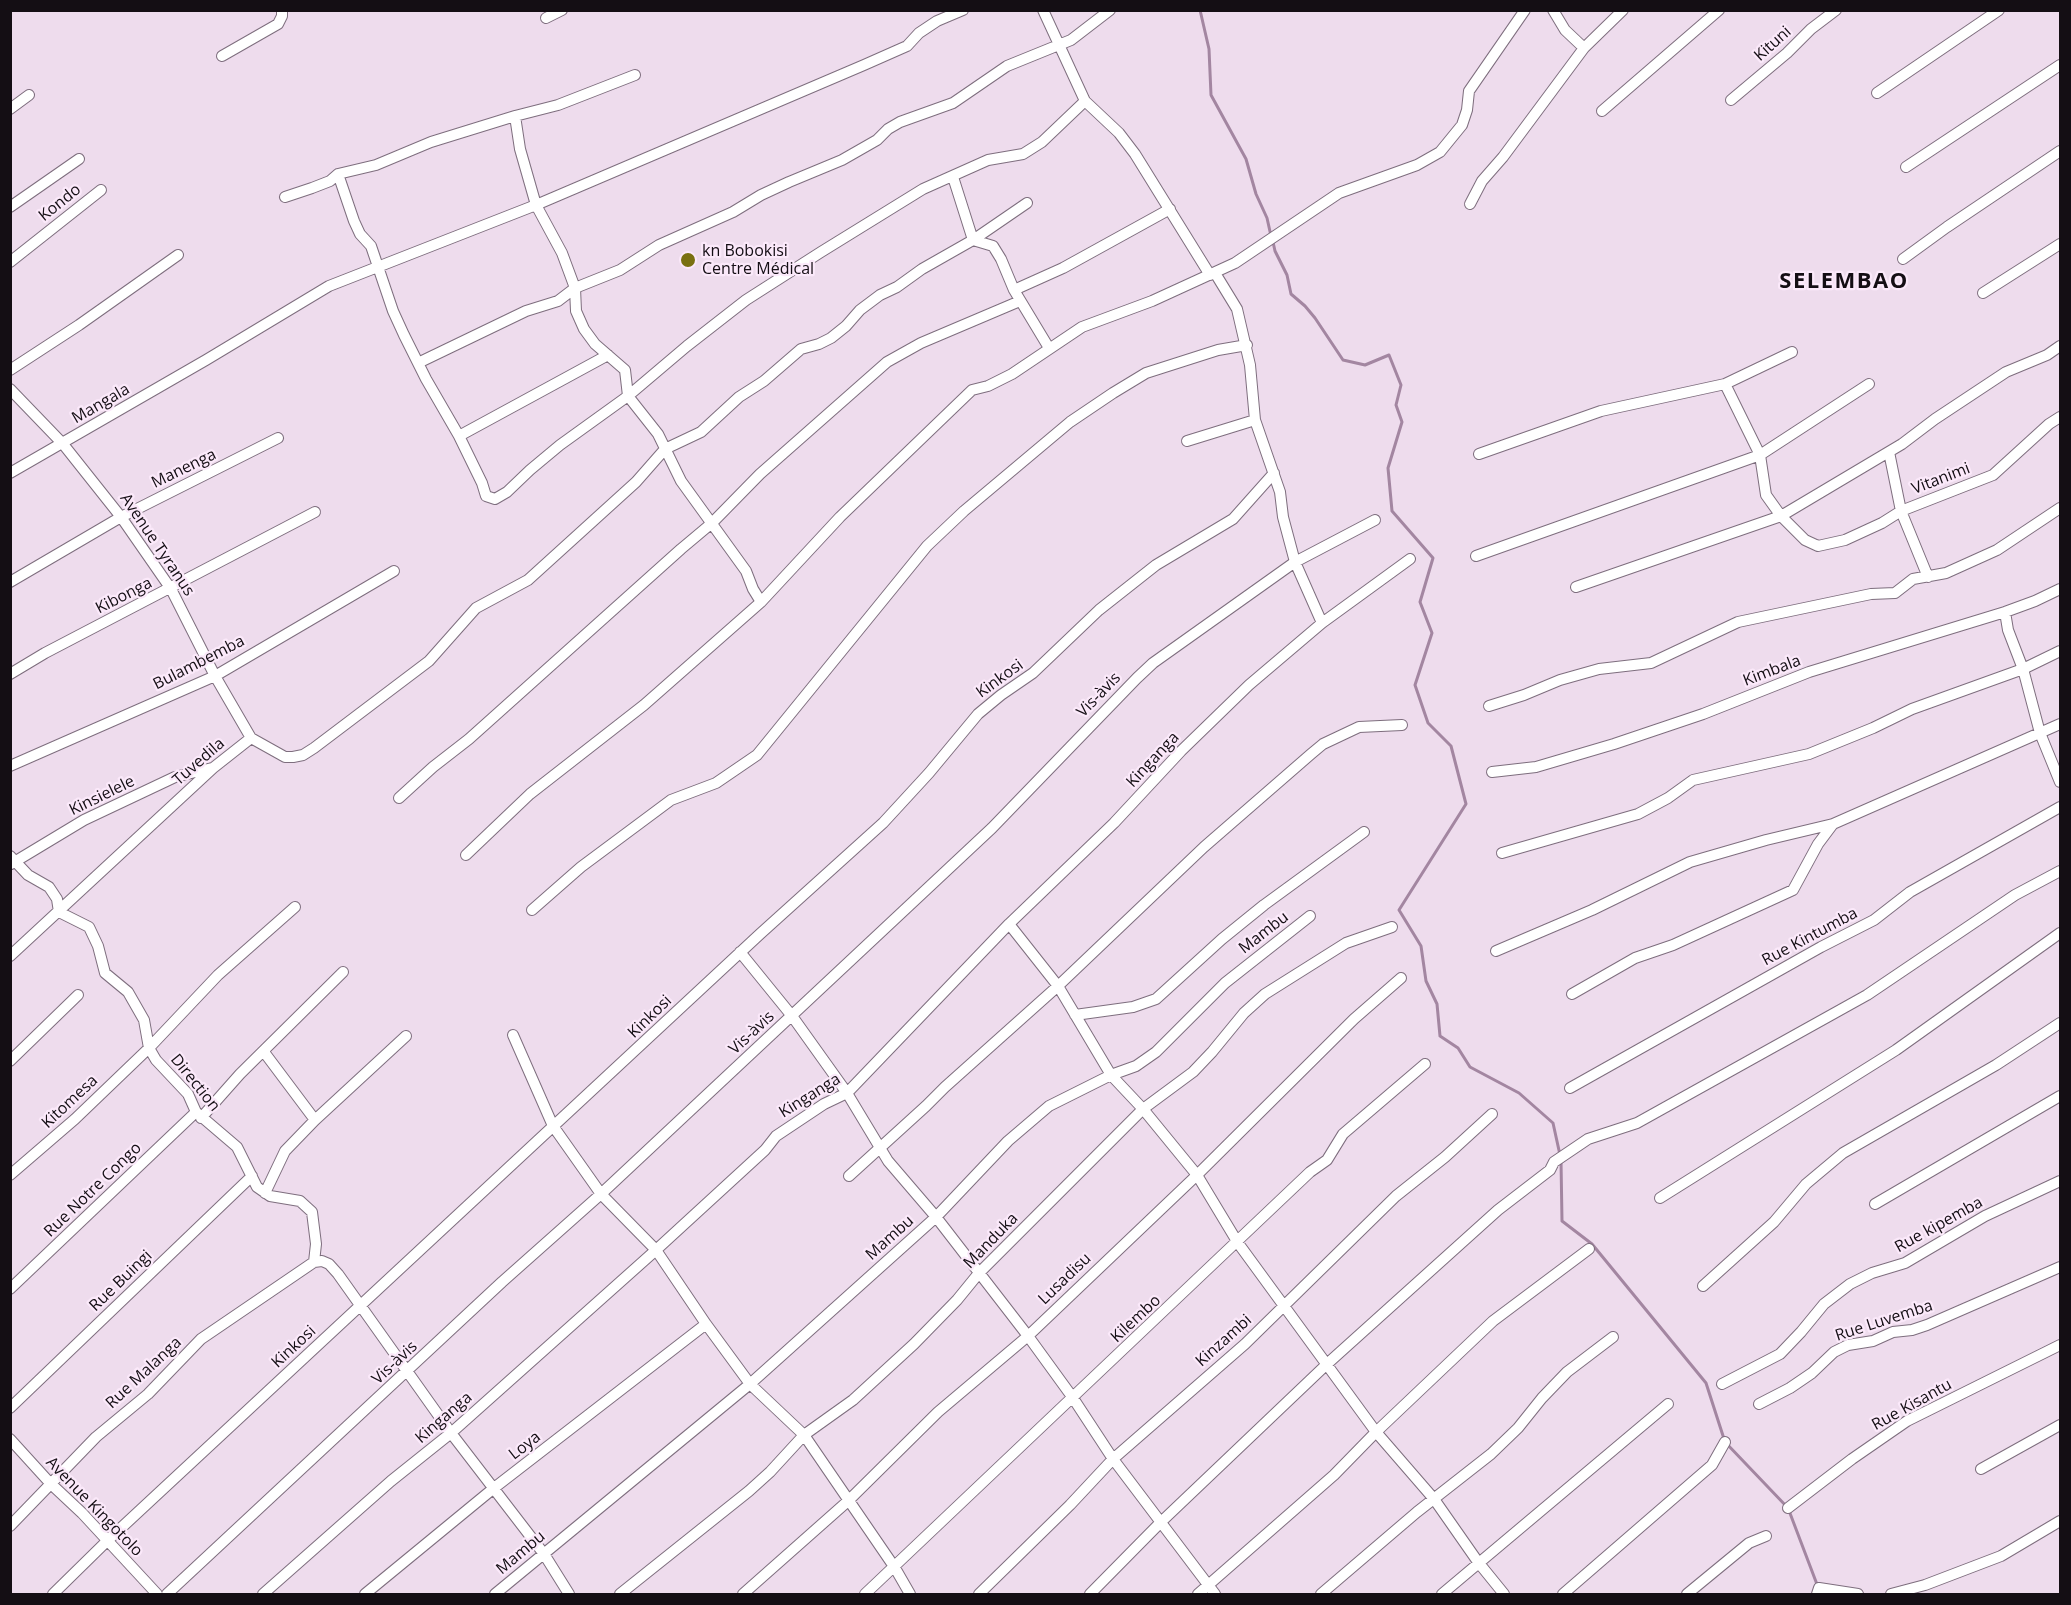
<!DOCTYPE html>
<meta charset="utf-8">
<style>
body{margin:0}
#map{position:relative;width:2071px;height:1605px;overflow:hidden;background:#eedced;font-family:"Open Sans",sans-serif}
canvas{display:block}
.frame{position:absolute;inset:0;border:12px solid #140e14;pointer-events:none}
</style>
<div id="map">
<canvas width="2071" height="1605"></canvas>
<div class="frame"></div>
</div>
<script>
const ctx = document.querySelector('canvas').getContext('2d');
ctx.lineJoin = 'round';
function poly(rows) {
  const path = new Path2D();
  for (const r of rows) {
    path.moveTo(r[0], r[1]);
    for (let i = 2; i < r.length; i += 2) path.lineTo(r[i], r[i + 1]);
  }
  return path;
}
function strokePath(path, color, width, dash) {
  ctx.strokeStyle = color;
  ctx.lineWidth = width;
  ctx.lineCap = dash ? 'butt' : 'round';
  ctx.setLineDash(dash || []);
  ctx.stroke(path);
}
function write(font, color, halo, rows, align = 'center') {
  ctx.font = font + ' "Open Sans",sans-serif';
  ctx.lineWidth = 4.5;
  ctx.setLineDash([]);
  ctx.textBaseline = 'middle';
  ctx.strokeStyle = halo;
  ctx.fillStyle = color;
  for (const [text, x, y, turn = 0] of rows) {
    ctx.save();
    ctx.translate(x, y);
    ctx.rotate((+turn || 0) * Math.PI / 180);
    ctx.textAlign = isNaN(turn) ? turn : align;
    if (halo) ctx.strokeText(text, 0, 0);
    ctx.fillText(text, 0, 0);
    ctx.restore();
  }
}
const stream = poly([
 [1200,10,1209,49,1211,95,1246,159,1256,194,1267,218,1271,236],
 [1273,242,1275,251,1287,275,1291,294,1305,306,1315,318,1343,360,1365,365,1389,355,1401,385,1396,405,1402,422,1388,468,1392,511,1433,558,1420,602,1432,633,1415,685,1428,723,1451,746,1466,804,1399,910,1421,946,1426,981,1437,1004,1440,1036,1458,1048,1470,1067,1519,1093,1553,1123,1560,1155],
 [1561,1161,1562,1221,1592,1244,1706,1383,1725,1442,1788,1508,1818,1587]
]);
const street = poly([
 [1043,10,1085,101,1119,133,1135,154,1210,275],
 [1553,10,1565,30,1584,48],
 [546,18,562,10],
 [222,56,278,24,282,16,282,10],
 [1877,93,1999,10],
 [1731,100,1787,53,1811,29,1836,10],
 [10,109,29,95],
 [1602,111,1719,10],
 [515,116,520,149,536,205,562,253,575,288,576,311,584,329,595,344,625,370,628,396,658,434,681,481,746,571,753,589,761,602,840,517,972,390,988,386,1012,374,1082,327,1152,301,1235,263,1339,193,1417,165,1440,152,1462,125,1467,110,1469,91,1525,10],
 [1906,167,2060,65],
 [338,174,376,165,431,142,515,116,558,105,635,75],
 [953,177,973,240,993,246,1001,259,1014,290,1049,348],
 [285,197,312,188,330,181,338,174,354,221,360,234,371,246,393,311,404,335,426,379,459,436,482,483,486,496,495,499,507,492,530,470,560,445,628,396,687,346,746,300,821,252,923,189,988,160,1023,154,1042,142,1085,101],
 [1470,204,1482,181,1503,157,1584,48,1623,10],
 [10,207,79,159],
 [1903,259,1947,227,2060,151],
 [10,262,101,190],
 [1215,273,1237,309,1250,365,1255,420,1280,492,1283,517,1295,562,1322,623],
 [1014,290,1063,268,1170,209],
 [1983,293,2060,244],
 [418,363,526,311,558,301,575,288,620,270,659,245,733,212,761,195,789,182,842,160,877,140,888,129,900,122,953,103,1007,66,1071,40,1110,10],
 [10,370,79,325,178,255],
 [1725,384,1760,455,1766,495,1781,516,1805,540,1818,546,1845,540,1882,523,1901,511,1993,475,2049,424,2060,417],
 [10,389,63,444,121,517,171,589,215,676,251,738],
 [459,436,608,355],
 [1187,441,1255,420],
 [1889,452,1901,511,1928,577],
 [1479,454,1601,411,1725,384,1792,352],
 [10,473,206,360,329,286,536,205,864,65,907,46,919,33,937,21,963,10],
 [1476,556,1760,455,1869,384],
 [10,582,121,517,278,438],
 [1576,587,1781,516,1902,444,1935,419,2006,372,2047,355,2060,346],
 [2005,612,2008,630,2023,669,2040,733,2060,782],
 [10,674,45,653,315,512],
 [1489,706,1524,695,1560,680,1599,669,1651,663,1738,622,1871,594,1895,593,1913,579,1946,573,1997,550,2060,508],
 [10,766,215,676,394,571],
 [1492,772,1536,767,1614,744,1703,714,1809,672,2005,612,2035,601,2060,589],
 [399,798,433,767,469,739,681,549,712,523,760,474,887,362,921,343,1020,301],
 [1502,853,1638,814,1668,798,1693,780,1809,754,1873,728,1912,709,2023,669,2060,651],
 [466,855,530,794,644,705,761,602],
 [10,856,28,875,49,887,57,899,59,912,89,927,98,946,105,973,128,992,144,1020,149,1048,156,1060,188,1094,196,1112,237,1147,257,1187,270,1196,300,1201,312,1212,316,1244,314,1262],
 [11,864,84,820,175,777,212,768],
 [532,910,581,867,671,800,716,783,757,755,927,546,964,511,1070,422,1113,393,1146,373,1218,350,1247,345],
 [1009,924,1058,986,1111,1075,1143,1109,1197,1175,1238,1243,1376,1432,1434,1499,1478,1562,1504,1594],
 [1496,951,1592,910,1690,862,1766,840,1833,824],
 [740,952,792,1016,847,1093,888,1161,936,1217,1028,1336,1073,1398,1113,1459,1215,1594],
 [10,956,213,768,251,738,285,757,293,757,303,755,314,748,429,661,476,608,528,580,636,482,665,449,701,432,739,397,764,381,801,349,819,344,831,338,846,326,860,310,880,295,897,287,922,269,973,240,1027,203],
 [1572,994,1635,958,1673,945,1793,890,1818,844,1833,824,2060,724],
 [1075,1015,1133,1007,1156,999,1222,939,1264,905,1364,832],
 [513,1035,553,1126,601,1194,656,1250,706,1324,750,1384,804,1435,895,1568,910,1594],
 [264,1052,315,1120,406,1036],
 [10,1061,78,995],
 [1570,1088,1821,947,1874,920,1910,892,2060,807],
 [201,1118,240,1074,343,972],
 [10,1175,75,1119,149,1048,218,975,295,907],
 [849,1176,926,1106,945,1087,1058,986,1204,847,1311,754,1323,744,1359,727,1402,725],
 [265,1193,285,1151,315,1120],
 [1660,1198,1896,1050,2060,933],
 [1875,1204,2060,1096],
 [1703,1286,1774,1222,1806,1184,1843,1153,1996,1065,2060,1023],
 [10,1289,196,1112],
 [1722,1384,1780,1354,1801,1332,1824,1304,1850,1284,1872,1273,1905,1263,1985,1216,2060,1181],
 [1759,1404,1790,1388,1812,1373,1834,1352,1848,1345,1873,1341,1893,1332,1912,1330,1927,1325,2060,1267],
 [10,1408,252,1176],
 [10,1439,50,1483,82,1513,157,1594],
 [1981,1469,2060,1425],
 [1788,1508,1852,1459,1907,1421,2060,1345],
 [10,1526,96,1437,148,1394,201,1339,314,1262,322,1261,329,1264,338,1274,451,1433,544,1554,569,1594],
 [53,1594,107,1541,760,934,883,823,929,773,978,714,1001,695,1033,673,1099,610,1156,565,1233,519,1274,473],
 [167,1594,502,1282,601,1194,992,828,1137,678,1153,663,1295,562,1375,520],
 [263,1594,391,1481,451,1433,656,1250,765,1150,776,1136,824,1104,847,1093,1009,924,1114,823,1181,751,1249,685,1322,623,1410,559],
 [365,1594,494,1488,706,1324],
 [495,1594,750,1384,936,1217,1008,1141,1049,1106,1111,1075,1136,1066,1156,1052,1225,983,1310,916],
 [620,1594,749,1491,770,1472,804,1435,853,1400,914,1344,957,1300,979,1273,1143,1109,1193,1072,1212,1052,1244,1013,1265,994,1346,943,1392,927],
 [743,1594,848,1501,938,1412,1028,1336,1197,1175,1354,1019,1401,978],
 [865,1594,1310,1172,1327,1160,1343,1134,1425,1064],
 [979,1594,1070,1505,1113,1459,1245,1344,1396,1196,1445,1157,1492,1114],
 [1090,1594,1161,1522,1327,1364,1498,1210,1550,1170,1554,1162,1588,1139,1637,1123,1867,995,2015,895,2060,871],
 [1198,1594,1334,1475,1376,1432,1493,1321,1589,1249],
 [1321,1594,1417,1512,1491,1454,1518,1428,1542,1398,1567,1372,1613,1337],
 [1442,1594,1668,1404],
 [1563,1594,1712,1465,1725,1442],
 [1687,1594,1749,1543,1766,1536],
 [1817,1594,1819,1588,1858,1594],
 [1891,1594,1925,1585,2001,1556,2060,1521]
]);
const markers = [
 [688,260,8,"#797010"]
];
const streetNames = [
 ["Kituni",1773,44,-42],
 ["Kondo",60,203,-39],
 ["Mangala",101,404,-30],
 ["Manenga",184,469,-26],
 ["Vitanimi",1941,479,-21],
 ["Avenue Tyranus",157,545,56],
 ["Kibonga",124,596,-27],
 ["Bulambemba",199,663,-27],
 ["Kimbala",1772,671,-21],
 ["Kinkosi",1000,679,-36],
 ["Vis-àvis",1099,695,-46],
 ["Kinganga",1153,760,-47],
 ["Tuvedila",199,762,-41],
 ["Kinsielele",102,796,-26],
 ["Mambu",1264,933,-38],
 ["Rue Kintumba",1810,937,-28],
 ["Kinkosi",650,1017,-44],
 ["Vis-àvis",752,1033,-43],
 ["Direction",195,1083,51],
 ["Kinganga",810,1096,-32],
 ["Kitomesa",70,1102,-43],
 ["Rue Notre Congo",93,1190,-44],
 ["Rue kipemba",1939,1225,-29],
 ["Mambu",890,1238,-42],
 ["Manduka",991,1241,-46],
 ["Lusadisu",1065,1279,-44],
 ["Rue Buingi",121,1281,-44],
 ["Kilembo",1136,1319,-43],
 ["Rue Luvemba",1884,1321,-18],
 ["Kinzambi",1224,1341,-42],
 ["Kinkosi",294,1347,-43],
 ["Vis-àvis",395,1363,-43],
 ["Rue Malanga",144,1373,-43],
 ["Rue Kisantu",1912,1405,-29],
 ["Kinganga",444,1418,-41],
 ["Loya",525,1446,-38],
 ["Avenue Kingotolo",94,1507,46],
 ["Mambu",521,1553,-40]
];
const poiNames = [
 ["kn Bobokisi",702,251],
 ["Centre Médical",702,269]
];
const districtNames = [
 ["SELEMBAO",1844,282]
];
strokePath(stream, '#a386a1', 3);
strokePath(street, '#7e6e7e', 12);
strokePath(street, '#fff', 10);
for (const [x, y, r, color] of markers) {
  const dot = new Path2D();
  dot.arc(x, y, r, 0, 2 * Math.PI);
  ctx.fillStyle = color;
  ctx.fill(dot);
  strokePath(dot, '#fbe9fa', 2);
}
write('16px', '#140e14', '#fbe9fa', streetNames);
write('16px', '#140e14', '#fbe9fa', poiNames, 'left');
ctx.letterSpacing = '1.5px';
write('bold 22px', '#140e14', '#fbe9fa', districtNames);
ctx.letterSpacing = '0px';
</script>
